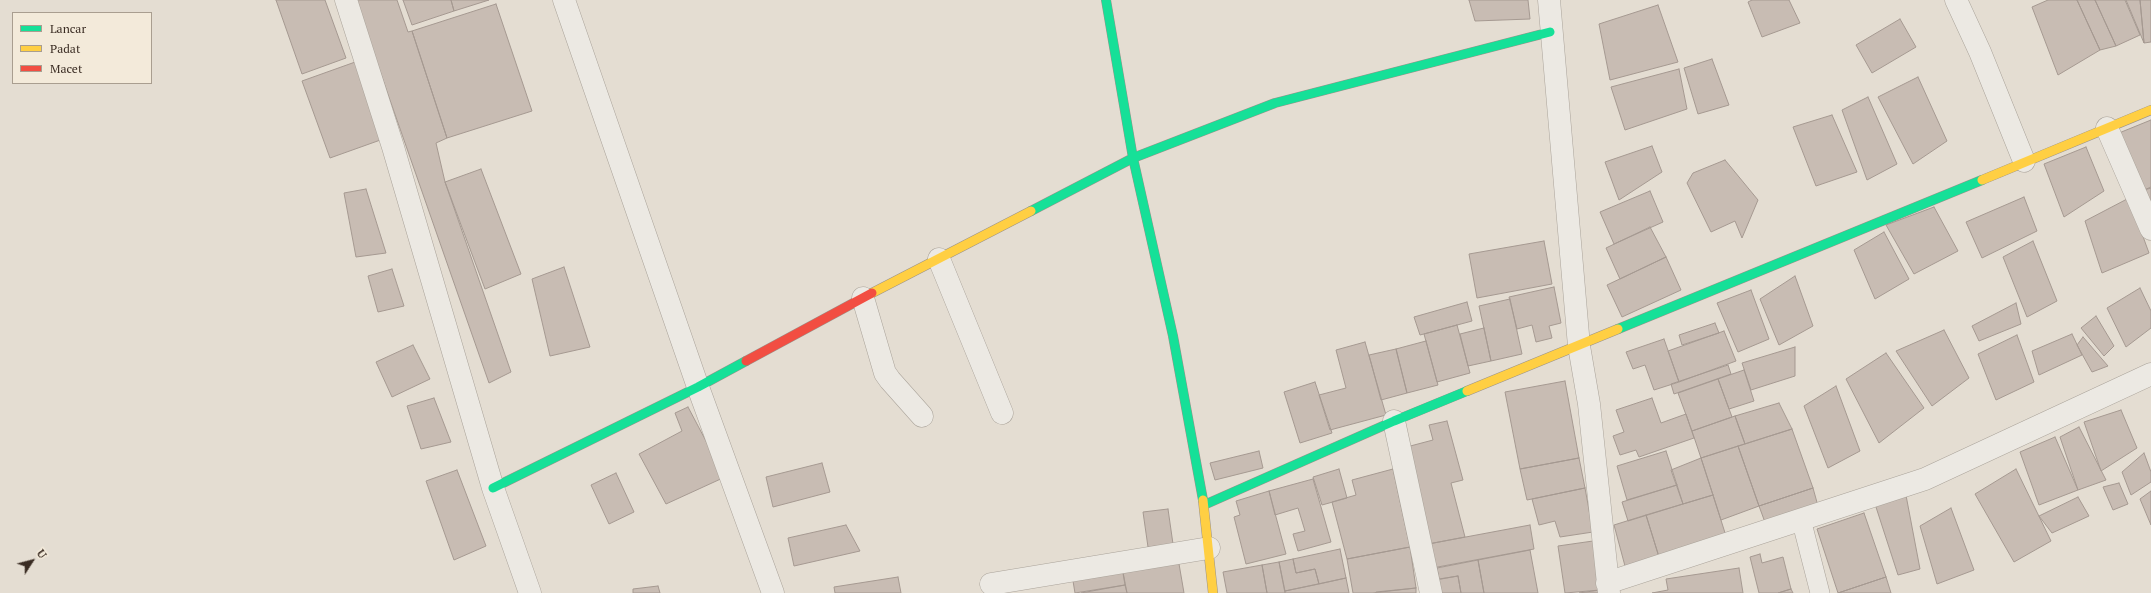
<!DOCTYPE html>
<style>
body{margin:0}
#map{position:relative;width:2151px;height:593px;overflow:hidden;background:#e4ddd2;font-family:"PT Serif",serif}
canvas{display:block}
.legend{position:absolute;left:12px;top:12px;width:140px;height:72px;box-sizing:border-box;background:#f3eada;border:1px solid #a99e90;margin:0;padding:5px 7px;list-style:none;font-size:12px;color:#392b22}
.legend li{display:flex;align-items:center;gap:8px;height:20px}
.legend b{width:20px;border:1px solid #a99e90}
.north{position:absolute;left:12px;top:541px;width:40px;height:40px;-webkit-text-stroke:3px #f3eada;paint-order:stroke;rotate:54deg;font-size:11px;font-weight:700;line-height:16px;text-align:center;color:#392b22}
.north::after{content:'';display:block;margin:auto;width:14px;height:18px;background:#392b22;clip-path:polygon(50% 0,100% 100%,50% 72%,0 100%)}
</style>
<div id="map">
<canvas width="2151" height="593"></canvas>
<ul class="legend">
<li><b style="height:5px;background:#16e098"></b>Lancar</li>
<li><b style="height:5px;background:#ffcf43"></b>Padat</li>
<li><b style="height:5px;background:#f24e42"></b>Macet</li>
</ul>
<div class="north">U</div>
</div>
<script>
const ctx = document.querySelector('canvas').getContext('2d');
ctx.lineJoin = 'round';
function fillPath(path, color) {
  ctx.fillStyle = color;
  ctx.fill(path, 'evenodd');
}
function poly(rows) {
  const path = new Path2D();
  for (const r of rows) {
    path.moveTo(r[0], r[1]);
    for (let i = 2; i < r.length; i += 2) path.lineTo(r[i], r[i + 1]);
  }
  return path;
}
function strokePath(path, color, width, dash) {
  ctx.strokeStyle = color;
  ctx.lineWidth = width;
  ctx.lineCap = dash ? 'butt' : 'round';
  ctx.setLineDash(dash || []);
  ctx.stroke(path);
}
const building = poly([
 [276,0,325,0,346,58,302,74,276,0],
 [355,0,397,0,408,32,412,31,447,138,436,143,445,182,511,372,489,383,355,0],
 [403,0,451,0,454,11,412,25,403,0],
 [451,0,489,0,454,11,451,0],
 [1469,0,1528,0,1530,19,1475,21,1469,0],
 [1752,0,1789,0,1800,23,1762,37,1748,2,1752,0],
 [2048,0,2077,0,2100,50,2058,75,2032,7,2048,0],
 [2077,0,2095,0,2116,46,2100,50,2077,0],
 [2095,0,2125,0,2140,35,2116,46,2095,0],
 [2126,0,2140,0,2144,43,2126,0],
 [2140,0,2151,0,2151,42,2144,43,2140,0],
 [496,4,532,111,447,138,412,31,496,4],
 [1658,5,1678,62,1610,80,1599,24,1658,5],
 [1900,19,1916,47,1872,73,1856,45,1900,19],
 [1712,59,1729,105,1698,114,1684,68,1712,59],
 [358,61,386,138,330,158,302,81,358,61],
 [1679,69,1687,109,1625,130,1611,87,1679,69],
 [1918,77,1947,141,1913,164,1878,97,1918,77],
 [1868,97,1897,164,1867,180,1842,110,1868,97],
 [1832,115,1857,172,1816,186,1793,127,1832,115],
 [2151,120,2151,187,2144,190,2119,133,2151,120],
 [1652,146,1662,172,1619,200,1605,162,1652,146],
 [2086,147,2104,191,2064,217,2044,164,2086,147],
 [1725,160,1758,200,1742,238,1735,221,1711,232,1687,183,1693,173,1725,160],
 [481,169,521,274,485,289,445,182,481,169],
 [2151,188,2151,202,2144,190,2151,188],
 [366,189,386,253,356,257,344,193,366,189],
 [1650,191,1663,222,1614,244,1600,212,1650,191],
 [2024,197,2037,231,1982,258,1966,222,2024,197],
 [2129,198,2149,253,2102,273,2085,221,2129,198],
 [1934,207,1958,251,1914,274,1886,225,1934,207],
 [1650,227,1666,257,1620,279,1606,248,1650,227],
 [1884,232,1909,279,1875,299,1854,250,1884,232],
 [1544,241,1552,284,1477,298,1469,254,1544,241],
 [2033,241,2057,301,2027,317,2003,257,2033,241],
 [1666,257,1681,290,1622,317,1607,285,1666,257],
 [564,267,590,347,550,356,532,279,564,267],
 [392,269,404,306,378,312,368,276,392,269],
 [1795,276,1813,326,1779,345,1760,299,1795,276],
 [1554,287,1561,323,1549,326,1552,338,1536,342,1532,325,1517,329,1509,297,1554,287],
 [2140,288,2151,311,2151,328,2126,347,2107,308,2140,288],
 [1751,290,1769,339,1738,352,1717,303,1751,290],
 [1510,299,1522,354,1491,361,1479,306,1510,299],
 [1467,302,1472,321,1420,335,1414,317,1467,302],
 [2016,303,2021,324,1979,341,1972,326,2016,303],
 [2096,316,2114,346,2104,356,2081,328,2096,316],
 [1715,323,1719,333,1682,345,1679,335,1715,323],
 [1457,325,1470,373,1437,382,1424,334,1457,325],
 [1484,328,1491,361,1468,366,1460,334,1484,328],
 [1944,330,1969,378,1932,406,1896,351,1944,330],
 [1724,331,1736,361,1679,382,1668,351,1724,331],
 [2072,334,2082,355,2039,375,2032,351,2072,334],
 [2017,335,2034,382,1996,400,1978,354,2017,335],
 [2083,337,2108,366,2092,372,2077,345,2083,337],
 [1664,339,1679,382,1654,390,1645,365,1633,369,1626,352,1664,339],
 [1426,341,1438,385,1407,393,1396,349,1426,341],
 [1365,342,1386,415,1330,430,1319,395,1346,388,1336,350,1365,342],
 [413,345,430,379,392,397,376,362,413,345],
 [1795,347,1795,376,1751,390,1742,363,1795,347],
 [1396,349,1407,393,1381,400,1369,355,1396,349],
 [1886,353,1924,408,1879,443,1846,379,1886,353],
 [1728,365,1731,374,1674,394,1671,384,1728,365],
 [1744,370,1754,401,1729,409,1718,379,1744,370],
 [1718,379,1732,417,1692,431,1678,393,1718,379],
 [1565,381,1579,458,1520,469,1505,392,1565,381],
 [1315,382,1332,433,1300,443,1284,392,1315,382],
 [1836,386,1860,451,1828,468,1804,406,1836,386],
 [434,398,451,442,421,449,407,406,434,398],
 [1652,398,1661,423,1686,414,1694,438,1639,457,1636,450,1620,455,1613,436,1624,432,1616,410,1652,398],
 [1779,403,1792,429,1745,444,1735,416,1779,403],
 [688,407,725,477,666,504,639,454,682,431,675,413,688,407],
 [2121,410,2137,448,2101,471,2084,422,2121,410],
 [1735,416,1745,444,1701,458,1692,431,1735,416],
 [1447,421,1463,480,1451,483,1465,537,1423,545,1399,449,1433,440,1429,425,1447,421],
 [2079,427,2106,480,2078,490,2060,437,2079,427],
 [1792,429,1813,488,1759,506,1738,446,1792,429],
 [2055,437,2078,490,2039,505,2020,452,2055,437],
 [1738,446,1759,506,1721,520,1701,458,1738,446],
 [1259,451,1263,468,1215,480,1210,463,1259,451],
 [1666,451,1677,485,1627,500,1617,466,1666,451],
 [2144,453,2151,472,2151,482,2131,495,2122,472,2144,453],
 [1579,458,1585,488,1527,500,1520,469,1579,458],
 [1701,458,1713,495,1683,504,1671,470,1701,458],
 [822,463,830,492,773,507,766,477,822,463],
 [1339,469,1347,498,1322,505,1313,477,1339,469],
 [1393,469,1410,547,1347,559,1332,502,1356,495,1352,480,1393,469],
 [2016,469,2051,541,2014,562,1975,494,2016,469],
 [457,470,486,546,454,560,426,481,457,470],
 [616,473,634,512,609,524,591,485,616,473],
 [1313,479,1331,542,1298,551,1293,534,1305,531,1298,508,1275,515,1269,491,1313,479],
 [2119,483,2128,504,2113,510,2103,487,2119,483],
 [1677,485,1683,504,1628,521,1622,502,1677,485],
 [1585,488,1593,532,1560,537,1555,521,1539,525,1532,499,1585,488],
 [1813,488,1818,506,1766,525,1759,506,1813,488],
 [1905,490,1920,569,1898,575,1875,504,1905,490],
 [1269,491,1286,554,1246,564,1234,517,1240,515,1236,501,1269,491],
 [2151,491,2151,525,2140,499,2151,491],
 [1713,495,1726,536,1659,557,1646,515,1713,495],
 [2078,497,2089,516,2052,533,2039,516,2078,497],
 [1951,508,1974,570,1937,584,1920,526,1951,508],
 [1168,509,1173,544,1148,547,1143,512,1168,509],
 [1864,513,1886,577,1838,593,1817,529,1864,513],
 [1646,515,1659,557,1625,566,1614,525,1646,515],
 [846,525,860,551,794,566,788,538,846,525],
 [1530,525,1534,549,1427,569,1423,545,1530,525],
 [1593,541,1600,590,1565,593,1558,546,1593,541],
 [1410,547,1416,588,1372,593,1353,593,1347,559,1410,547],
 [1340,549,1346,578,1319,584,1315,569,1296,573,1293,559,1340,549],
 [1530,550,1538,593,1484,593,1478,560,1530,550],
 [1760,554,1762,563,1783,557,1791,589,1778,593,1759,593,1750,557,1760,554],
 [1178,558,1184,593,1127,593,1122,567,1178,558],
 [1293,559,1296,573,1315,569,1319,584,1285,591,1279,562,1293,559],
 [1478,560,1484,593,1461,593,1458,576,1439,579,1437,568,1478,560],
 [1279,562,1285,593,1267,593,1262,565,1279,562],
 [1262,565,1267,593,1227,593,1223,572,1262,565],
 [1122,567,1125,585,1075,593,1072,575,1122,567],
 [1739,568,1743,593,1652,593,1668,590,1666,579,1739,568],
 [1458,576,1461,593,1432,593,1430,581,1458,576],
 [898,577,901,593,835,593,834,587,898,577],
 [1886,577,1891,593,1838,593,1886,577],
 [1346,578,1349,593,1285,593,1285,591,1346,578],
 [1125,585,1127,593,1081,593,1125,585],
 [658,586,660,593,633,593,633,589,658,586],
 [1416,588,1416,593,1376,593,1376,592,1416,588],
 [1791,589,1793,593,1778,593,1791,589],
 [1600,590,1601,593,1579,593,1600,590]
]);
const lane = poly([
 [1801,519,1820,593]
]);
const street = poly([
 [346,0,393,147,493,488,530,593],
 [564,0,698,387,773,593],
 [1549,0,1579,346,1589,404,1609,593],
 [1956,0,1980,52,2024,161],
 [2107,128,2151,229],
 [939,259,1002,413],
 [863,298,885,373,890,380,922,416],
 [1394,421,1431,593],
 [1607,583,1925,479,2151,374],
 [991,584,1209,548]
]);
const fast = poly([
 [1106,0,1133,158,1173,336,1203,500],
 [1031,211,1133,158,1275,103,1550,32],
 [1618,329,1982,180],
 [493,488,698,387,746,361],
 [1204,505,1394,421,1467,391]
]);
const slow = poly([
 [1982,180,2151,110],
 [872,293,1031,211],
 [1467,391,1618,329],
 [1203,500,1213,593]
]);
const jam = poly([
 [746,361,872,293]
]);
fillPath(building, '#c8bcb3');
strokePath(building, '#a59991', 1);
strokePath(lane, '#aaa39a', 20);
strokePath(street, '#aaa39a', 23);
strokePath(fast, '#9a928a', 10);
strokePath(slow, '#9a928a', 10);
strokePath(jam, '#9a928a', 10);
strokePath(lane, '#ece9e3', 19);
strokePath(street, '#ece9e3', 22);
strokePath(fast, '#16e098', 9);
strokePath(slow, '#ffcf43', 9);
strokePath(jam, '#f24e42', 9);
</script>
